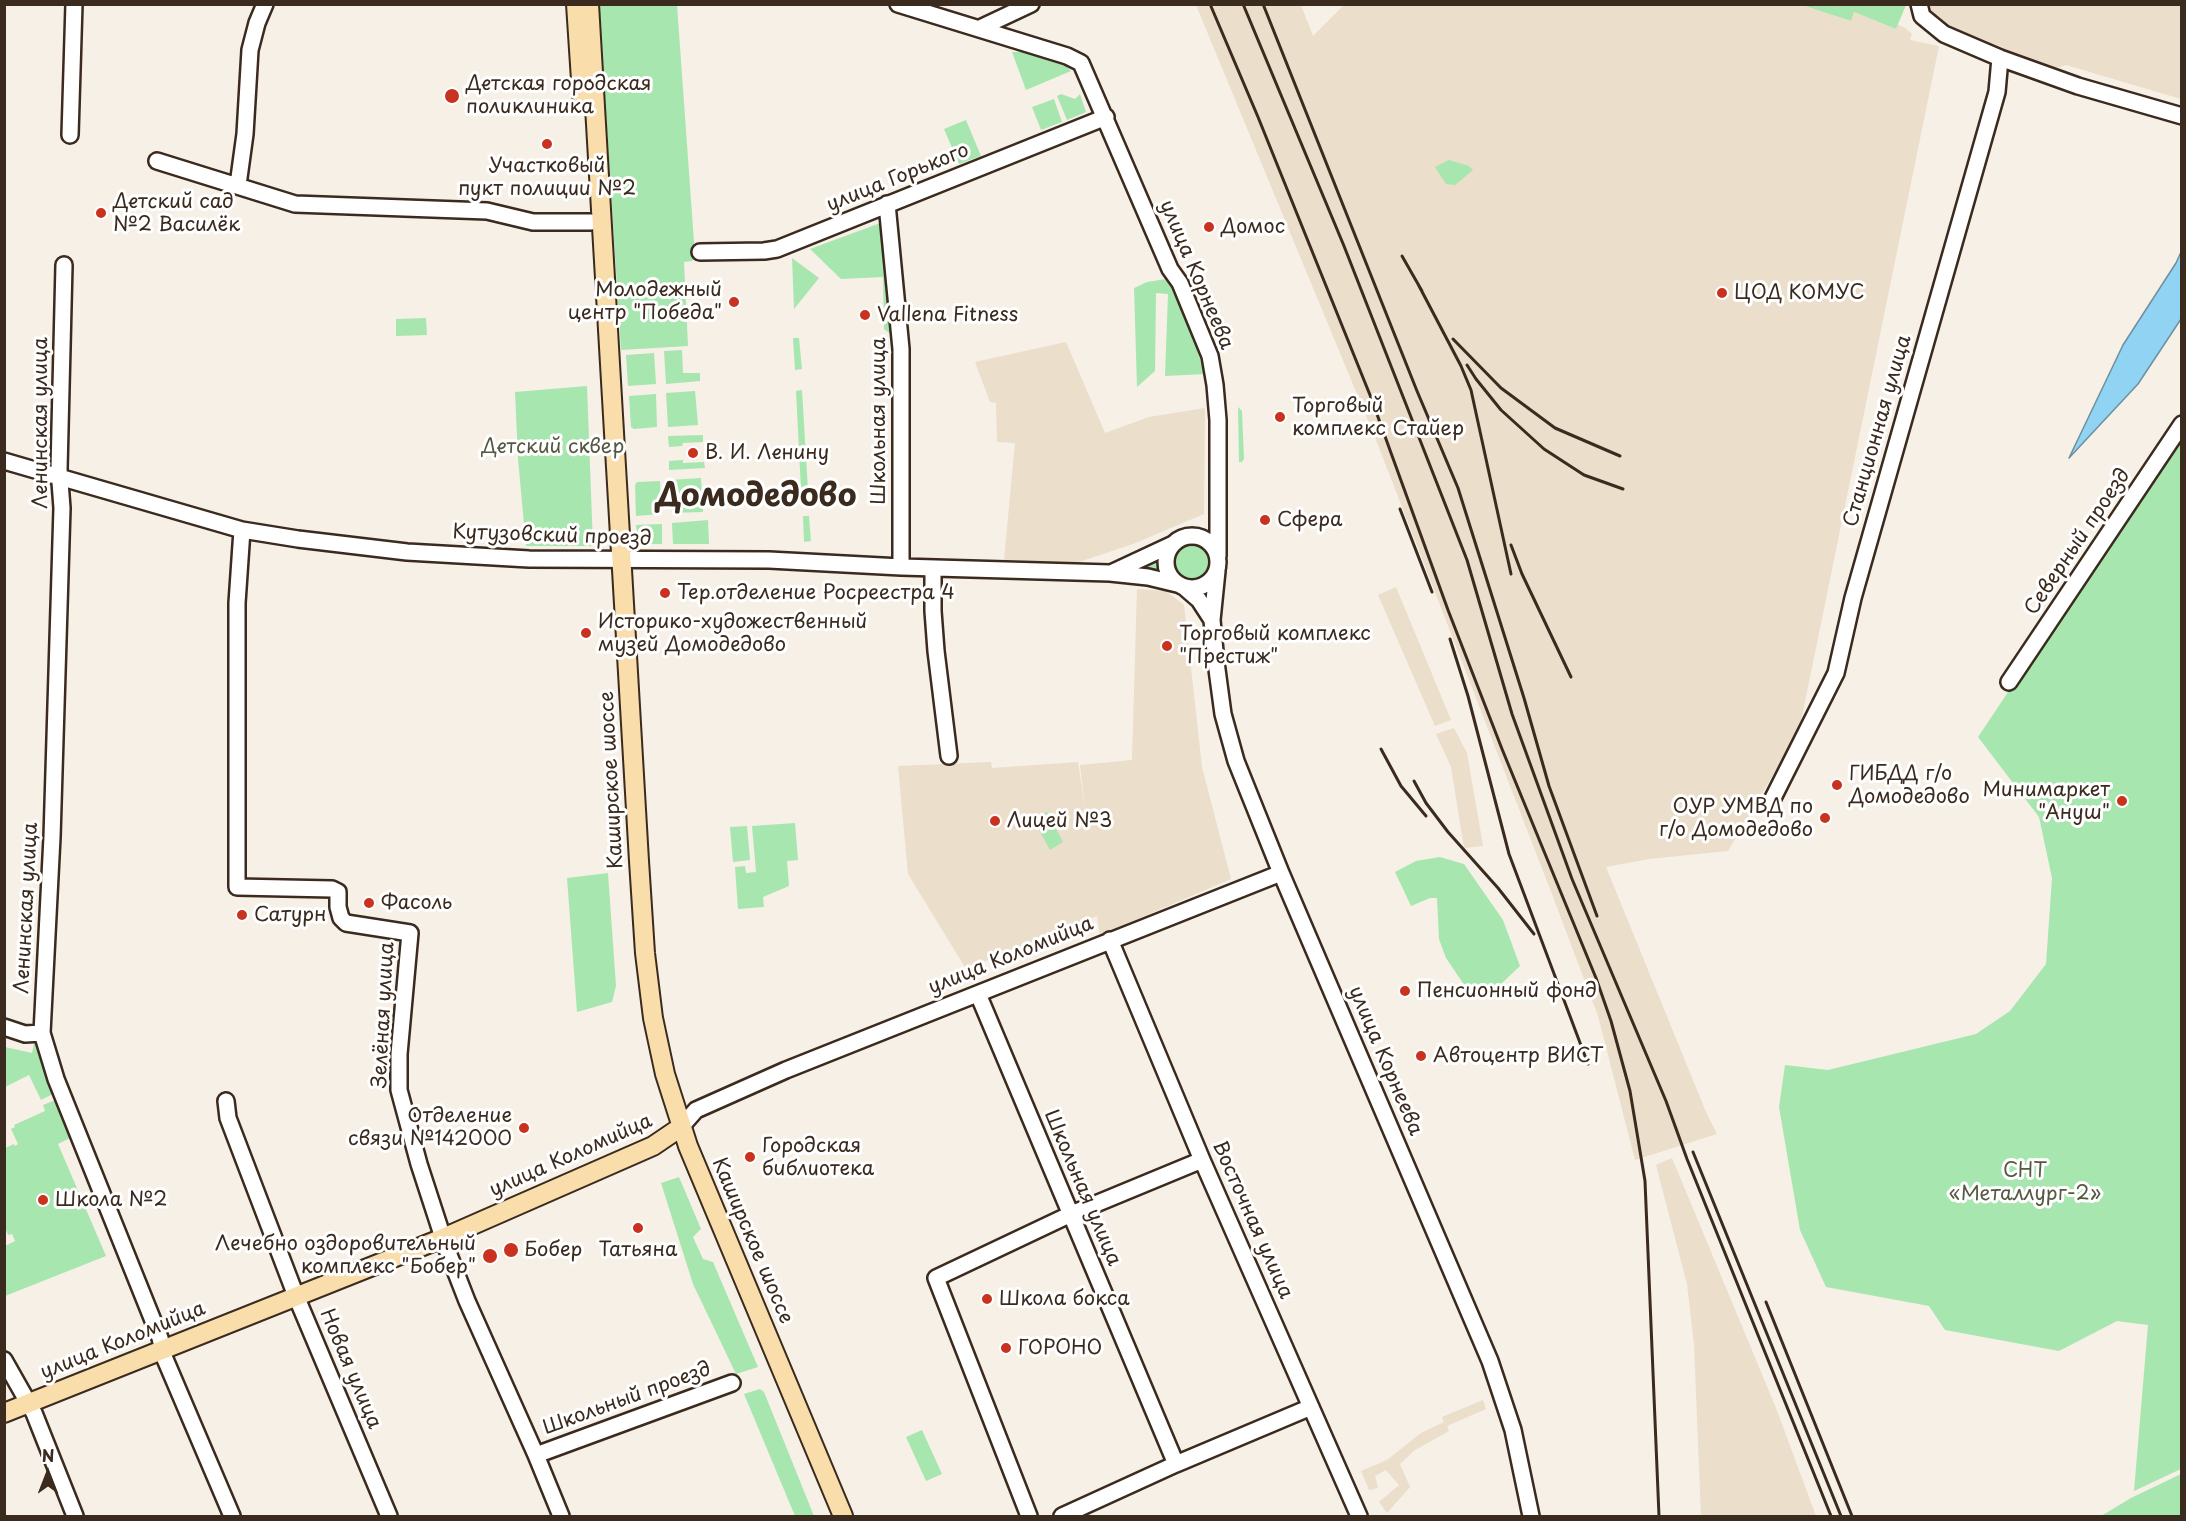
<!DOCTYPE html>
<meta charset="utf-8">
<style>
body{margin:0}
#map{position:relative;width:2186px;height:1521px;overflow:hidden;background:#f6f0e7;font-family:"Playpen Sans",sans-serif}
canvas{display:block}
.frame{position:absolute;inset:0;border:6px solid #3b2a1e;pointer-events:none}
.north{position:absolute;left:18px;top:1443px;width:60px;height:60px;-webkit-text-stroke:4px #fff;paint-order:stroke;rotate:0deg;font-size:16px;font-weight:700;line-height:24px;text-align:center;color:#3b2a1e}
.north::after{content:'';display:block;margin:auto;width:21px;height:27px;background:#3b2a1e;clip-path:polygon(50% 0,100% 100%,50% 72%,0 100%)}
</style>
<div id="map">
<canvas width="2186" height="1521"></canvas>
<div class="frame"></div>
<div class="north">N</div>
</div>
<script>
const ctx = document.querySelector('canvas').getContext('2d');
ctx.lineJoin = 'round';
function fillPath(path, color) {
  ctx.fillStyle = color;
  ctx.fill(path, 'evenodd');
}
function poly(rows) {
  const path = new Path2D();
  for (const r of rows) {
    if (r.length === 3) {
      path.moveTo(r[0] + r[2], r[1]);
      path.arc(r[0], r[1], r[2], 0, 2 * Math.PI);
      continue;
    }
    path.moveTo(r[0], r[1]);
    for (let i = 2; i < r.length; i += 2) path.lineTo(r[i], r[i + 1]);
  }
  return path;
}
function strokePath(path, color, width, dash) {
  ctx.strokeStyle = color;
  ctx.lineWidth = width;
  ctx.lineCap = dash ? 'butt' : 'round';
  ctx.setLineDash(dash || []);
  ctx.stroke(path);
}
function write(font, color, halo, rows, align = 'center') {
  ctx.font = font + ' "Playpen Sans",sans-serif';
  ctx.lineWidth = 6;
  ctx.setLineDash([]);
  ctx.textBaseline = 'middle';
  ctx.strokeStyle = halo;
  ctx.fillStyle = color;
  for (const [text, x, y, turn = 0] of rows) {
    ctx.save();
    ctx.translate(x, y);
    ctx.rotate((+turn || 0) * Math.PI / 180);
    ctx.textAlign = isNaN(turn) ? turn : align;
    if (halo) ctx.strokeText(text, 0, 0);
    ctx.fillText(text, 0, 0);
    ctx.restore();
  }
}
const built = poly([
 [1196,5,1301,5,1313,36,1344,5,1802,5,1851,21,1854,12,1896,29,1897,24,1905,28,1912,34,1910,40,1939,46,1799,731,1728,851,1649,859,1606,867,1706,1112,1717,1134,1635,1160,1598,1016,1550,889,1378,445],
 [1927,5,2181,5,2181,99,2066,65,2051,70,1951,34,1927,8],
 [1066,342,1105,433,1149,417,1205,408,1204,514,1133,544,1073,564,1004,560,1015,443,997,442,996,403,990,402,975,362],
 [1396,587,1451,720,1435,726,1378,595],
 [1137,589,1166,591,1184,605,1202,767,1231,879,1100,935,1097,916,966,969,908,874,898,766,991,762,992,768,1078,762,1085,809,1080,765,1132,760],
 [1454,728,1467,753,1483,846,1464,848,1451,767,1436,734],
 [1672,1158,1776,1408,1816,1516,1701,1516,1694,1345,1687,1284,1656,1165],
 [1483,1400,1486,1409,1447,1426,1449,1431,1415,1450,1400,1464,1410,1487,1387,1513,1379,1502,1399,1485,1386,1470,1375,1476,1378,1488,1369,1490,1361,1471,1387,1460,1421,1433,1444,1422,1442,1417]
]);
const green = poly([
 [599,5,677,5,695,256,692,261,684,262,688,346,621,350],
 [1802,5,1906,4,1906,5,1896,29,1854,12,1851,21],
 [1012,52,1024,52,1066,66,1071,71,1026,90],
 [1061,94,1075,99,1080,94,1086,112,1067,120,1057,96],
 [1054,99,1062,122,1041,130,1032,107],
 [966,120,981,156,959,164,944,129],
 [1449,160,1469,166,1473,170,1455,185,1446,184,1435,167],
 [883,222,893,336,884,329,883,277,841,279,810,249],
 [792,258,819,278,794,309],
 [1166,279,1177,290,1205,374,1165,376,1168,294,1156,293,1155,371,1137,387,1134,288,1147,282],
 [426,318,427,335,396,336,396,319],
 [793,338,799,338,802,369,795,370],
 [682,350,683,373,700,373,700,381,666,384,664,351],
 [654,353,656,384,628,386,626,355],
 [587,386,593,546,526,546,518,459,515,392],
 [802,390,808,490,801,490,796,391],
 [695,391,698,425,668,427,666,393],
 [656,394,657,427,634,429,631,427,629,396],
 [1238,407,1242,411,1244,459,1242,462,1239,462],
 [2181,433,2181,1469,2134,1491,2148,1325,2117,1321,2059,1351,1945,1330,1929,1306,1826,1287,1800,1230,1779,1107,1785,1065,1828,1070,1976,1034,2010,1011,2046,964,2052,878,2039,817,1978,737],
 [703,435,703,442,683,443,682,446,669,447,668,436],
 [683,460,683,463,704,462,705,468,669,470,669,461],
 [701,478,703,512,672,513,670,480],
 [660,481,661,514,636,516,635,485,637,482],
 [803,516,809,516,811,541,804,542],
 [708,520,709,544,673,544,672,523],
 [662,524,662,544,641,544,638,541,636,525],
 [1192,562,21],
 [1161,557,1160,565,1163,571,1135,571],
 [1047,812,1063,842,1050,850,1033,819],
 [795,823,798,860,787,861,789,886,763,897,764,907,738,909,735,867,745,866,746,873,756,872,752,826],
 [747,826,750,860,733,862,730,827],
 [1440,857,1464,864,1503,920,1520,966,1501,984,1478,996,1465,986,1446,958,1439,939,1437,898,1430,898,1411,906,1395,872,1416,861],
 [608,873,616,986,612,1002,577,1012,567,878],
 [35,1039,38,1039,55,1093,41,1100,29,1075,5,1087,5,1047,32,1053],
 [58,1099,72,1137,58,1144,106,1256,5,1296,5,1246,15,1241,12,1234,8,1235,5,1227,5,1148,14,1144,15,1146,18,1144,11,1129,15,1127,14,1125,45,1111,43,1105],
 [679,1177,701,1229,693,1237,703,1259,713,1262,758,1367,736,1374,693,1284,661,1183],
 [760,1389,764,1392,814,1516,795,1516,744,1394],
 [922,1430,942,1474,926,1481,906,1437],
 [2181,1474,2181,1516,2101,1516,2131,1498]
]);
const water = poly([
 [2181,252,2181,319,2138,384,2069,458,2123,345,2176,263,2181,252]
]);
const minor = poly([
 [898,4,1067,56,1081,63,1170,269,1180,283,1210,356,1215,385,1218,420,1218,556],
 [1919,4,1922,16,1944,34,2000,58,2078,86,2182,116],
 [980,28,1031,4],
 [70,135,74,4],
 [157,161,295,204,487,211,533,222,591,222],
 [238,185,245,134,250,50,257,23,265,4],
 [887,204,901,349,901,567],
 [700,252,764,251,777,249,1106,117],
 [64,265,59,469,62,508,52,837,42,1033,56,1079,160,1338,165,1359,232,1516],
 [4,461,242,530,298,539,407,552,529,559,769,560,901,567,1110,573,1148,577,1177,584],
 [242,530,237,603,237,887,332,889,338,892,338,907,341,918,346,923,410,933,399,1054,399,1090,419,1164,446,1247,467,1301,536,1455,561,1516],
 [1192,562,26],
 [933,568,933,611,936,651,949,756],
 [1217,571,1212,620,1216,662,1223,714,1236,761,1281,873,1490,1361,1513,1430,1531,1516],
 [1113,572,1173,544],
 [1184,587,1199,600,1212,620],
 [2009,682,2182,424],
 [1769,806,1836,673,1853,598,1997,92,2000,58],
 [1110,940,1202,1160,1359,1516],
 [978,994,1176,1464],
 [4,1027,25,1034,42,1033],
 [226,1101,228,1118,296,1296,389,1516],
 [681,1127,696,1110,786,1070,1281,873],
 [4,1360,34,1413,75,1516],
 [536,1455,732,1383],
 [1029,1516,936,1278,1069,1215,1202,1160],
 [1062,1516,1176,1464,1311,1407]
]);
const major = poly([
 [576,4,582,95],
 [589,4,639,861,645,953,653,1018,665,1074,688,1146,843,1516],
 [4,1413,443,1238,653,1146,681,1127]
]);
const rail = poly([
 [1210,4,1258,117,1370,395,1448,610,1502,749,1596,978,1611,1021,1630,1091,1645,1181,1659,1516],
 [1243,4,1344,246,1467,560,1512,714,1572,879,1666,1101,1687,1159,1831,1516],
 [1263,4,1417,391,1458,488,1524,698,1549,786,1597,916],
 [1402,256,1422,291],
 [1418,284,1461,366,1471,390,1511,574],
 [1453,339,1501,388,1555,428,1620,456],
 [1467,365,1476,379,1501,410,1544,449,1584,475,1623,489],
 [1400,509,1432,592],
 [1511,545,1522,574,1571,677],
 [1450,639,1468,696,1509,854,1588,1064],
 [1381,749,1401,786,1426,816],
 [1414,781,1426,803,1448,832,1498,888,1534,934],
 [1693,1152,1841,1516],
 [1766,1302,1852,1516]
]);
const markers = [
 [452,96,8,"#c8321e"],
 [547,144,6,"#c8321e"],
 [101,213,6,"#c8321e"],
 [1209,227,6,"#c8321e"],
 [1722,293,6,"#c8321e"],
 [734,302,6,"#c8321e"],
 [865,315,6,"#c8321e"],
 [1280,417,6,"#c8321e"],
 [693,453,6,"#c8321e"],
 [1265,520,6,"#c8321e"],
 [665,593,6,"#c8321e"],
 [586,633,6,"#c8321e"],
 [1167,646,6,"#c8321e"],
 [1837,785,6,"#c8321e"],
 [2122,801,6,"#c8321e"],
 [1825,818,6,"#c8321e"],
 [995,821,6,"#c8321e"],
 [369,903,6,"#c8321e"],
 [242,915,6,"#c8321e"],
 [1405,991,6,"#c8321e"],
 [1421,1056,6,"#c8321e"],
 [524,1128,6,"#c8321e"],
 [750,1157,6,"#c8321e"],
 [43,1200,6,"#c8321e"],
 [638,1228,6,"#c8321e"],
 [511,1250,8,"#c8321e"],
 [490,1256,8,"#c8321e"],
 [987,1299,6,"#c8321e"],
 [1006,1348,6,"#c8321e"]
];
const poiNames = [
 ["Детская городская",466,84],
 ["поликлиника",466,107],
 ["Участковый",547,166,"center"],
 ["пукт полиции №2",547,189,"center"],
 ["Детский сад",113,202],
 ["№2 Василёк",113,225],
 ["Домос",1221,227],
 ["Молодежный",722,290,"right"],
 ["центр \"Победа\"",722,313,"right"],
 ["ЦОД КОМУС",1734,293],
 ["Vallena Fitness",877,315],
 ["Торговый",1292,406],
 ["комплекс Стайер",1292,429],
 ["В. И. Ленину",705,453],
 ["Сфера",1277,520],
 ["Тер.отделение Росреестра 4",677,593],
 ["Историко-художественный",598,622],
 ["музей Домодедово",598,645],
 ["Торговый комплекс",1179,634],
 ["\"Престиж\"",1179,657],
 ["ГИБДД г/о",1849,774],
 ["Домодедово",1849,797],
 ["Минимаркет",2110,790,"right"],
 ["\"Ануш\"",2110,813,"right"],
 ["ОУР УМВД по",1813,807,"right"],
 ["г/о Домодедово",1813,830,"right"],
 ["Лицей №3",1007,821],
 ["Фасоль",381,903],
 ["Сатурн",254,915],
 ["Пенсионный фонд",1417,991],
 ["Автоцентр ВИСТ",1433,1056],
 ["Отделение",512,1116,"right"],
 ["связи №142000",512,1139,"right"],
 ["Городская",762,1146],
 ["библиотека",762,1169],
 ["Школа №2",55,1200],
 ["Лечебно оздоровительный",476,1244,"right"],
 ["комплекс \"Бобер\"",476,1267,"right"],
 ["Бобер",524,1250],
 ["Татьяна",638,1250,"center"],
 ["Школа бокса",999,1299],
 ["ГОРОНО",1018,1348]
];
const streetNames = [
 ["улица Горького",898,178,-22],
 ["улица Корнеева",1196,275,67],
 ["Школьная улица",879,421,-90],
 ["Ленинская улица",41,423,-90],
 ["Станционная улица",1878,431,-74],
 ["Кутузовский проезд",552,536,2],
 ["Северный проезд",2078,542,-56],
 ["Каширское шоссе",612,780,-93],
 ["Ленинская улица",27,908,-87],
 ["улица Коломийца",1011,956,-22],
 ["Зелёная улица",384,1015,-87],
 ["улица Корнеева",1385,1061,67],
 ["улица Коломийца",571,1156,-24],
 ["Школьная улица",1082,1188,67],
 ["Восточная улица",1252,1220,66],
 ["Каширское шоссе",752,1241,67],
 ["улица Коломийца",123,1341,-22],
 ["Новая улица",350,1369,67],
 ["Школьный проезд",627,1399,-20]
];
const parkNames = [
 ["Детский сквер",553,447],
 ["СНТ",2025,1171],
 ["«Металлург-2»",2025,1194]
];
const townNames = [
 ["Домодедово",756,497]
];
fillPath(built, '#ebdeca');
fillPath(green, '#a7e6af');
fillPath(water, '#90d3f2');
strokePath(water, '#6e8f9d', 1.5);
strokePath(minor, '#3b2a1e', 20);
strokePath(major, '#3b2a1e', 22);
strokePath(minor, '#fff', 15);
strokePath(major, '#f9deab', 18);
strokePath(rail, '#3b2a1e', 3);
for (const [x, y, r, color] of markers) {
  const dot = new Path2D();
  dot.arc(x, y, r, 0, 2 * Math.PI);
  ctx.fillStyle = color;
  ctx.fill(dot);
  strokePath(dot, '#fff', 2);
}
write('20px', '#3b2a1e', '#fff', poiNames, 'left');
write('20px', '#3b2a1e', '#fff', streetNames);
write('20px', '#565942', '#fff', parkNames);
write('bold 32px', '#3b2a1e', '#fff', townNames);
</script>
